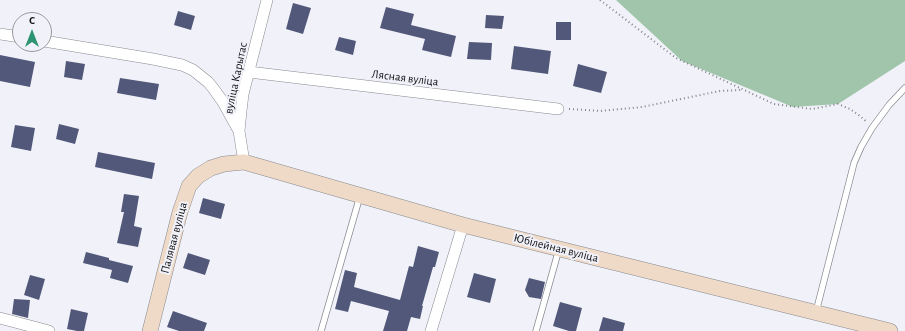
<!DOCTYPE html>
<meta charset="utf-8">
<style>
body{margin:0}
#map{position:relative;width:905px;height:331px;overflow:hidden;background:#f1f2f9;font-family:"Alegreya Sans",sans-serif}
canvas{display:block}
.north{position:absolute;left:12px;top:12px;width:40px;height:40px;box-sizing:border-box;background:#f1f2f9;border:1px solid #98989e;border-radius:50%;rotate:0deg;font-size:11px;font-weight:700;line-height:16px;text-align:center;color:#121215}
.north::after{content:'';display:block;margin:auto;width:14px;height:18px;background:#2d9471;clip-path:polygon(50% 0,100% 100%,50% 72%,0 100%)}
</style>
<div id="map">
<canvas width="905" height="331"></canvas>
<div class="north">С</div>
</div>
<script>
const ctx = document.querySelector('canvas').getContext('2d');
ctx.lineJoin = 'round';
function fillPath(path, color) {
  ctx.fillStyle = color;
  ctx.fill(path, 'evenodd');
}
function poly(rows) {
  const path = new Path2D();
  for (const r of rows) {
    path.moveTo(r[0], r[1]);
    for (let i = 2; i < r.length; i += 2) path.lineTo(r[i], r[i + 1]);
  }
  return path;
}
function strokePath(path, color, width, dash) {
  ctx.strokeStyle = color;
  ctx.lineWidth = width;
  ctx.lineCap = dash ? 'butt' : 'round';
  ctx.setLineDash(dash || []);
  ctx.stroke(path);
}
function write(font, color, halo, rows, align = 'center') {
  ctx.font = font + ' "Alegreya Sans",sans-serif';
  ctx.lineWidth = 4;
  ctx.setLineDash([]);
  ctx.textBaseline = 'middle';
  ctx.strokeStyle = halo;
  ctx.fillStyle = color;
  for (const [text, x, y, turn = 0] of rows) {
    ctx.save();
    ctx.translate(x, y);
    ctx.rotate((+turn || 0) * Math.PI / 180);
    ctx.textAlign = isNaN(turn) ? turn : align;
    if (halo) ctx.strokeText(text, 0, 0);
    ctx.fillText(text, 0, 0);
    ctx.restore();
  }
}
const forest = poly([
 [616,0,905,0,905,61,838,104,793,107,682,61]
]);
const building = poly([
 [293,3,311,8,303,34,286,29],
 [386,7,414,14,411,25,456,36,451,57,422,50,425,39,380,28],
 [178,11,195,16,191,30,174,25],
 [486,15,504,16,502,29,485,28],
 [556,22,571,22,571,40,556,40],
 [339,37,356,41,353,55,335,50],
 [469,42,492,43,491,60,467,59],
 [514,46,551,51,548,74,511,69],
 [0,55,35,62,30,87,0,81],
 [66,61,85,64,82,80,64,77],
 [578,64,607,72,601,93,573,86],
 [120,78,159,84,156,100,117,93],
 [59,124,79,129,75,144,56,139],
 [15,125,35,128,31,151,11,147],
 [98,152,155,163,152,179,95,167],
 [124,194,139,196,134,226,142,228,138,247,117,243,124,212,121,212],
 [203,198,225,204,221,219,199,213],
 [418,246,439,252,435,267,433,267,422,306,423,306,420,319,411,317,407,331,383,331,389,311,351,301,348,312,335,309,345,270,357,273,354,287,400,300,409,266,413,267],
 [86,252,109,258,109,260,133,266,128,283,110,278,112,270,83,263],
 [188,253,210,260,205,275,183,268],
 [474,273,496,279,490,303,467,297],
 [30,275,45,279,39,300,24,295],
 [529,278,545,282,541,299,529,297,525,290],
 [14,299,30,300,28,318,12,314],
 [560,302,582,308,576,331,569,331,553,326],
 [71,309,88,313,84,331,77,331,67,329],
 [173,311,207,323,204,331,179,331,167,327],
 [603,317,625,323,623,331,599,331]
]);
const path = poly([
 [600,0,676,58,774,104,812,109,838,104,850,109,860,116,867,122],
 [569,109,600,111,642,107,720,91,741,90]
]);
const lane = poly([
 [816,312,854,163,861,147,872,128,889,105,905,88],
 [321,331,360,196],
 [536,331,559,249]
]);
const street = poly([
 [0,34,20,37],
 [44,41,153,59,182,65,193,70,208,82,213,88,223,102,239,131],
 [249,72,558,109],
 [244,162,239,131,241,111,243,94,267,0],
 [0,318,49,331],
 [431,331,463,225]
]);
const secondary = poly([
 [150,331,180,212,189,186,198,176,211,168,224,164,244,162,463,225,890,331]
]);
const streetNames = [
 ["вуліца Карытас",236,78,-78],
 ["Лясная вуліца",405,78,7],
 ["Палявая вуліца",174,238,-75],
 ["Юбілейная вуліца",556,248,14]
];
fillPath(forest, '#a0c5aa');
fillPath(building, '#52587a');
strokePath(lane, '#888a90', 7);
strokePath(street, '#888a90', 12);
strokePath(secondary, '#888a90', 16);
strokePath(path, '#838388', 2, [1, 3]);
strokePath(lane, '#fff', 5.5);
strokePath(street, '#fff', 11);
strokePath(secondary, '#efd9c7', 15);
write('12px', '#121215', '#f1f2f9', streetNames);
</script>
